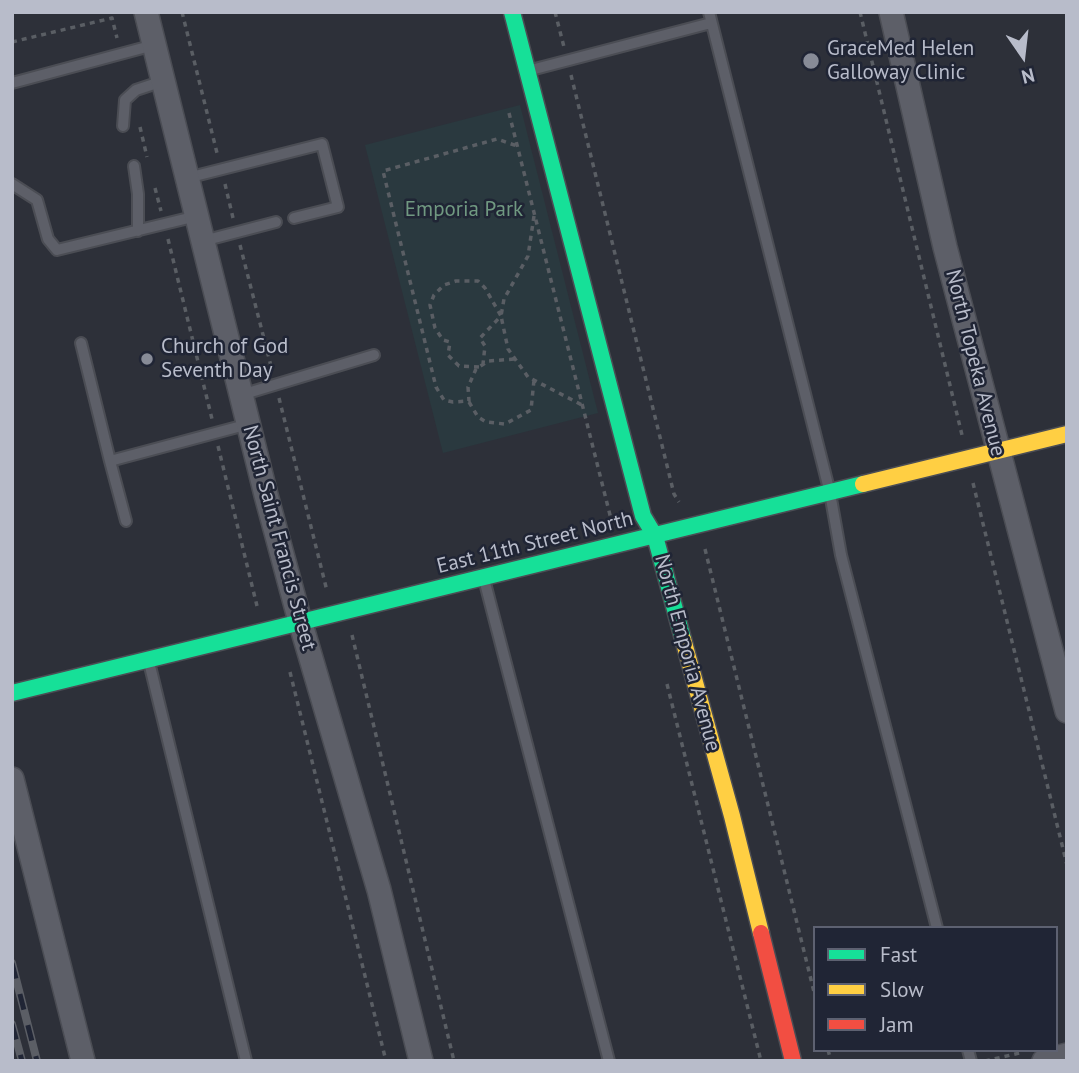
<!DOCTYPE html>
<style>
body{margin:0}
#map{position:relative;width:1079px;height:1073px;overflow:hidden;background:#2d3039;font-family:"PT Sans",sans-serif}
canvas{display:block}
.frame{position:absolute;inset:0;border:14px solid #b8bcca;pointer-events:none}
.legend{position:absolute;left:813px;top:926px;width:245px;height:126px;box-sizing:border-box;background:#202535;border:2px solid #5d6171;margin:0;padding:9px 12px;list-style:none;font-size:21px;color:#b8bcca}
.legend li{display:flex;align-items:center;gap:14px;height:35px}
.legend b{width:35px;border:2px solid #5d6171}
.north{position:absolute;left:988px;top:21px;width:70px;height:70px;-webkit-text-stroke:5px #202535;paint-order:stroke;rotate:166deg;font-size:19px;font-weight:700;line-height:28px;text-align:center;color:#b8bcca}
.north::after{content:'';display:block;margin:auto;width:24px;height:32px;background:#b8bcca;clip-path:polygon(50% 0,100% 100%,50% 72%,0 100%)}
</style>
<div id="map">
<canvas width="1079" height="1073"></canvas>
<div class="frame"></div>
<ul class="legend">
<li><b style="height:9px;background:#16e098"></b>Fast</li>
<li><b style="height:9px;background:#ffcf43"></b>Slow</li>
<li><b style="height:9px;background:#f24e42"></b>Jam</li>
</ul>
<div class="north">N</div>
</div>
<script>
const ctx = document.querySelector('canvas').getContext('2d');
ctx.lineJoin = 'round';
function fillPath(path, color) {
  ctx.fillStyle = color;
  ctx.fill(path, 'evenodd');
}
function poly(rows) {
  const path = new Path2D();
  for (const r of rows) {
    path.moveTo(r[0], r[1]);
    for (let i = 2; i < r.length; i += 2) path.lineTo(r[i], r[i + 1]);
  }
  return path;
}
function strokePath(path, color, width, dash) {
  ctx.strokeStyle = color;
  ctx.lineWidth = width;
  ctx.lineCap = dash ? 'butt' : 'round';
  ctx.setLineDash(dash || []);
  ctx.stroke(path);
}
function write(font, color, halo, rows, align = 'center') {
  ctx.font = font + ' "PT Sans",sans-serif';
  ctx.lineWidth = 5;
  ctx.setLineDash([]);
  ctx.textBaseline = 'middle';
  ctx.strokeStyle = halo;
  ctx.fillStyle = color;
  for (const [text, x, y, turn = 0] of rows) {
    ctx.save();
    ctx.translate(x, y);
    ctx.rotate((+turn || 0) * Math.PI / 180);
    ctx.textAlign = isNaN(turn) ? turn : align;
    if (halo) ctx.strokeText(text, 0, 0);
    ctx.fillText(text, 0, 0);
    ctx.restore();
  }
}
const green = poly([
 [520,105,598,413,443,453,365,145]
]);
const path = poly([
 [182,12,218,157],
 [555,12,564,47],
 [860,12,962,435],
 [12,42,112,18,117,38],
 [571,75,674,494,679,502],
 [509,113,611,519],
 [140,127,147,157],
 [225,184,233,218],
 [155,188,161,211],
 [534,216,528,256,504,299,501,316,508,349,528,377,582,405],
 [168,239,212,419],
 [240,245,272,370],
 [514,359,488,361,476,369,468,387,469,401,453,402,444,400,436,387,383,171,497,139,517,146],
 [479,367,459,366,448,355,450,342,443,340,435,328,430,305,434,295,444,285,456,281,478,281,485,288,501,316,480,338,485,346,483,364],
 [279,398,327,591],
 [469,402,478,417,486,422,505,424,531,410,534,380],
 [218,446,257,606],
 [973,483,1067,865],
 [705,549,815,996],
 [352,635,454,1061],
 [290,672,386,1061],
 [667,684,761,1061],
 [828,1050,831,1061],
 [985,1061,1024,1052]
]);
const lane = poly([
 [709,12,830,493,841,555,937,928],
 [531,70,711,23],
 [12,83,154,45],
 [123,126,125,100,136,90,163,81],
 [134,166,138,194,138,231],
 [187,178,322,144,338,207,294,218],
 [12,184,37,200,48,239,57,250,197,216],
 [203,241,276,222],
 [81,343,110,461,249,424],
 [241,395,374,355],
 [110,461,126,521],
 [484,579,609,1061],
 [149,662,246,1061],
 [968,1050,971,1061]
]);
const street = poly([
 [146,12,266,495,300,621,379,890,421,1061],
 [891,12,945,247,1067,711],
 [12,779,83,1061],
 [1044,1061,1067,1055]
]);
const fast = poly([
 [512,12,643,516,655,536,683,639],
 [12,693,863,484]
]);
const slow = poly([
 [863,484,1067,434],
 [683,639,732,816,761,933]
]);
const jam = poly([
 [761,933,793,1061]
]);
const rail = poly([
 [12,963,37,1061],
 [12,1024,22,1061]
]);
const markers = [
 [811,61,9,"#878b97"],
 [147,359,7,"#878b97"]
];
const poiNames = [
 ["GraceMed Helen",827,49],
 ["Galloway Clinic",827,73],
 ["Church of God",161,347],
 ["Seventh Day",161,371]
];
const parkNames = [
 ["Emporia Park",464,210]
];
const streetNames = [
 ["North Topeka Avenue",975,363,76],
 ["North Saint Francis Street",279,538,75],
 ["East 11th Street North",535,543,-14],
 ["North Emporia Avenue",687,653,75]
];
fillPath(green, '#2a393f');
strokePath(lane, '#4b4d54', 14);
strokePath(street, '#4b4d54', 26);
strokePath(fast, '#4b4d54', 19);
strokePath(slow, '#4b4d54', 19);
strokePath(jam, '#4b4d54', 19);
strokePath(path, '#5a5e64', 3.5, [5, 5]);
strokePath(lane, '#5d5f68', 10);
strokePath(street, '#5d5f68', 23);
strokePath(fast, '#16e098', 16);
strokePath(slow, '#ffcf43', 16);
strokePath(jam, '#f24e42', 16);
strokePath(rail, '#5b5e65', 8);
strokePath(rail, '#202535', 5, [16]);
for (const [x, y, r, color] of markers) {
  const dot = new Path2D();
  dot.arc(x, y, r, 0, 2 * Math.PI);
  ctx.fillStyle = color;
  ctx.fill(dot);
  strokePath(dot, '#202535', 2.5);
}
write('21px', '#b8bcca', '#202535', poiNames, 'left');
write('21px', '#709981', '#202535', parkNames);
write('21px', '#b8bcca', '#202535', streetNames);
</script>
